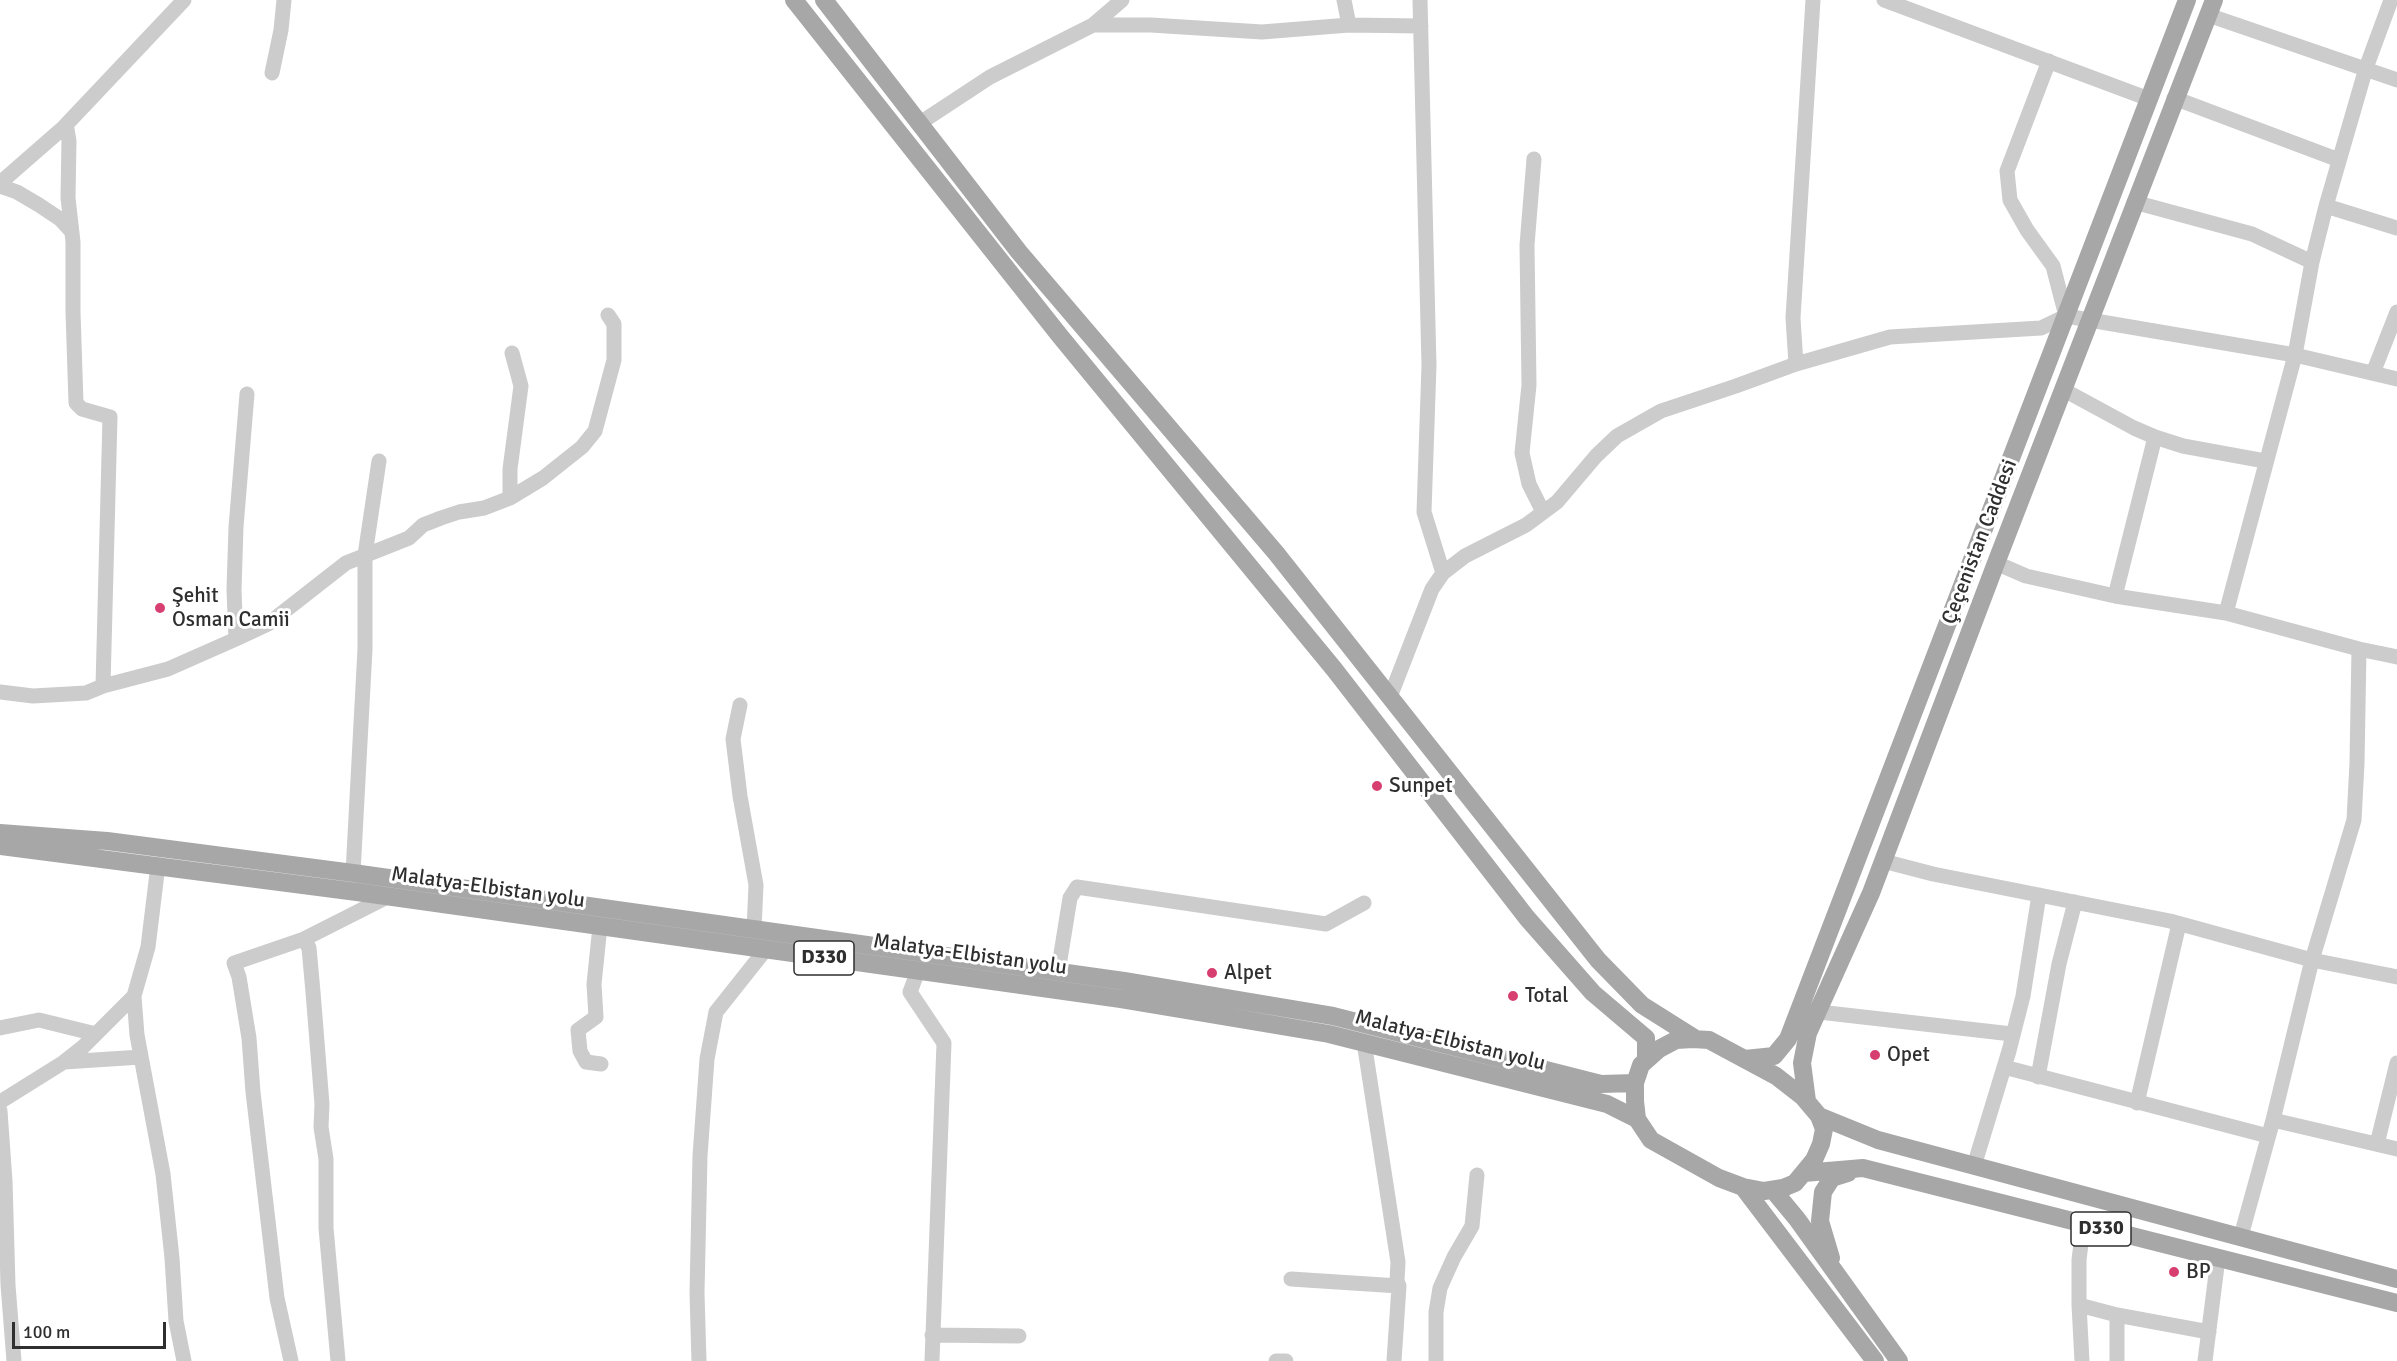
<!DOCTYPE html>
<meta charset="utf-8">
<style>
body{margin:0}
#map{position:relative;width:2397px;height:1361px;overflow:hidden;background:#fff;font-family:Signika,sans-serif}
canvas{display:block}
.scale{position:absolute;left:12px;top:1322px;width:154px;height:27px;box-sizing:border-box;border:3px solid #2f2f2f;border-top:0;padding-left:8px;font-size:18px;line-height:21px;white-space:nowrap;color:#2f2f2f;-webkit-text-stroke:4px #fff;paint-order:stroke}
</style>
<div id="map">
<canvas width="2397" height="1361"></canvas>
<div class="scale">100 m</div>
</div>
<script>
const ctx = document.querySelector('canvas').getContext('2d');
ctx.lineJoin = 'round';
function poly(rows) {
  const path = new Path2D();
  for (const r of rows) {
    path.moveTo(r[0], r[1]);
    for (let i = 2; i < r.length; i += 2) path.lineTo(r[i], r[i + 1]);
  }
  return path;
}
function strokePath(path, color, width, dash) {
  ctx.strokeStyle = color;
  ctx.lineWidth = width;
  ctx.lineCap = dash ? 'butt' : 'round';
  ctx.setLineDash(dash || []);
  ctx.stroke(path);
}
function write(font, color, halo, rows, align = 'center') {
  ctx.font = font + ' Signika,sans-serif';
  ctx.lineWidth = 6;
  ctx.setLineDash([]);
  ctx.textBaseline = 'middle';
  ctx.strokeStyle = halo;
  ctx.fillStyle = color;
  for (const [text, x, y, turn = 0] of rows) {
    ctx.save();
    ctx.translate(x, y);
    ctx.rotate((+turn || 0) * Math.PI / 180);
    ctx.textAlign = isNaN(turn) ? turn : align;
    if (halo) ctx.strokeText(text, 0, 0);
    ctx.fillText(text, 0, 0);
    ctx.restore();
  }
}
const minor = poly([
 [1344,0,1349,25],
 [1420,0,1429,365,1424,512,1443,573],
 [1884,0,2149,99],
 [2208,15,2397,80],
 [1093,25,1151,25,1262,32,1349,25,1421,26],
 [2049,61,2007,171,2010,200,2027,230,2053,266,2066,316],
 [272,73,281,30,284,0],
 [2174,98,2339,160],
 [920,123,990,77,1093,25,1122,0],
 [63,128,67,129,69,141,68,198,73,242,73,312,76,403,82,409,110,417,103,686,168,669,236,639,268,624,346,563,409,538,423,525,441,518,459,512,484,508,510,498,543,478,582,447,595,431,614,360,614,324,608,315],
 [1534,159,1527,245,1529,385,1522,453,1529,484,1543,512],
 [0,183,63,128,184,0],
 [0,186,17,192,39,205,60,219,72,232],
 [2134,202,2252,234,2312,262],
 [2326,206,2397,228],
 [1796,364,1793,318,1813,0],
 [2373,373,2397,312],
 [2064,390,2134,428,2155,437,2183,446,2265,461],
 [510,498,510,469,521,386,512,353],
 [1996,563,2026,576,2115,596,2226,613,2359,649,2397,657],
 [2115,596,2155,437],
 [2226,613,2295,355,2312,262,2326,206,2366,68,2391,0],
 [236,639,234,590,236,527,247,394],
 [0,692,33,696,86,693,103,686],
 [1390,697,1432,589,1443,573,1465,556,1526,525,1557,502,1596,456,1617,436,1661,411,1736,386,1796,364,1890,337,2041,328,2066,316,2295,355,2397,379],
 [740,705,733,739,740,796,756,885,754,930],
 [1883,861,1933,874,2170,921,2312,960,2397,977],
 [353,873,365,649,365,555,379,461],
 [600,926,594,984,596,1017,578,1030,580,1051,586,1062,601,1064],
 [304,939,309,948,313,992,322,1104,321,1127,326,1159,326,1228,338,1361],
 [918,971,910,992,944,1043,932,1361],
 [1058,972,1070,898,1077,887,1326,924,1364,903],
 [134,996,137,1035,163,1174,172,1258,176,1321,184,1361],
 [1819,1012,2012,1034],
 [0,1028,39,1020,96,1034],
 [1364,1042,1398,1262,1397,1281,1399,1286,1394,1361],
 [64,1062,141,1057],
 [2004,1067,2268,1136],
 [2038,1077,2059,964,2075,902],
 [0,1102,64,1062,83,1047,134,996,148,947,158,865],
 [2137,1103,2179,924],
 [0,1111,5,1181,8,1285,14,1361],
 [2273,1120,2397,1149],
 [2377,1144,2397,1063],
 [1974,1166,2009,1051,2023,996,2039,895],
 [2087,1225,2082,1235,2079,1260,2079,1305,2117,1315,2209,1332],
 [2241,1236,2273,1120,2312,960,2354,820,2357,763,2359,649],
 [1291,1279,1399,1286],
 [2079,1305,2082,1361],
 [932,1335,1019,1336],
 [291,1361,277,1298,253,1092,249,1038,239,977,234,963,304,939,387,897],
 [699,1361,697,1293,700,1156,707,1059,716,1012,766,949],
 [1276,1361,1286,1361],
 [1436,1361,1436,1312,1440,1288,1454,1257,1472,1226,1477,1175],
 [2117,1361,2117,1315],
 [2205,1361,2218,1258]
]);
const major = poly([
 [794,0,1060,336,1334,669,1527,918,1593,993,1646,1038,1646,1060],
 [824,0,1019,252,1276,553,1598,960,1642,1005,1696,1039],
 [0,833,107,841,353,873,1124,981,1333,1016,1601,1084,1635,1083],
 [0,846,357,892,1121,999,1211,1014,1329,1034,1607,1104,1637,1119],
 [1693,1039,1709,1040,1776,1076,1803,1097,1819,1116,1824,1129,1821,1144,1814,1160,1795,1183,1783,1188,1764,1191,1743,1187,1719,1178,1651,1140,1637,1119,1635,1101,1635,1083,1641,1065,1659,1049,1676,1040,1693,1039],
 [1745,1059,1774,1056,1788,1039,2187,0],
 [1807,1101,1802,1063,1808,1033,1871,893,1996,563,2214,0],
 [1819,1116,1878,1140,2397,1279],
 [1804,1173,1863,1168,2397,1303],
 [1743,1187,1875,1361],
 [1773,1190,1797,1219,1899,1361],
 [1831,1258,1820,1221,1823,1192,1832,1178,1848,1173]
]);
const markers = [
 [160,608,6,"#d73f70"],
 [1377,786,6,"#d73f70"],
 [1212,973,6,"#d73f70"],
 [1513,996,6,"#d73f70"],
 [1875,1055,6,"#d73f70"],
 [2174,1272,6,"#d73f70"]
];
const shields = [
 [824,958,60],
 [2101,1229,60]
];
const shieldNames = [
 ["D330",824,958],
 ["D330",2101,1229]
];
const streetNames = [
 ["Çeçenistan Caddesi",1980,542,-69],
 ["Malatya-Elbistan yolu",488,888,8],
 ["Malatya-Elbistan yolu",970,955,8],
 ["Malatya-Elbistan yolu",1450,1041,14]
];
const poiNames = [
 ["Şehit",172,596],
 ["Osman Camii",172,620],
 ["Sunpet",1389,786],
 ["Alpet",1224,973],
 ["Total",1525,996],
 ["Opet",1887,1055],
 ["BP",2186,1272]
];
strokePath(minor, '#ccc', 15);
strokePath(major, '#a7a7a7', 18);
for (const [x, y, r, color] of markers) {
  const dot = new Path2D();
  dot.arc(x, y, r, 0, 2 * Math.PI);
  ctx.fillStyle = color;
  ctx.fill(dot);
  strokePath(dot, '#fff', 2);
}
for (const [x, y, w] of shields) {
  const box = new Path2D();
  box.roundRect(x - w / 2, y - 17, w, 34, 4.5);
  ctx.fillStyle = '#fff';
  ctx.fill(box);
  strokePath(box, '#2f2f2f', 1.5);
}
write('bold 20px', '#2f2f2f', null, shieldNames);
write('21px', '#2f2f2f', '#fff', streetNames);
write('21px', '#2f2f2f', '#fff', poiNames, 'left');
</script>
